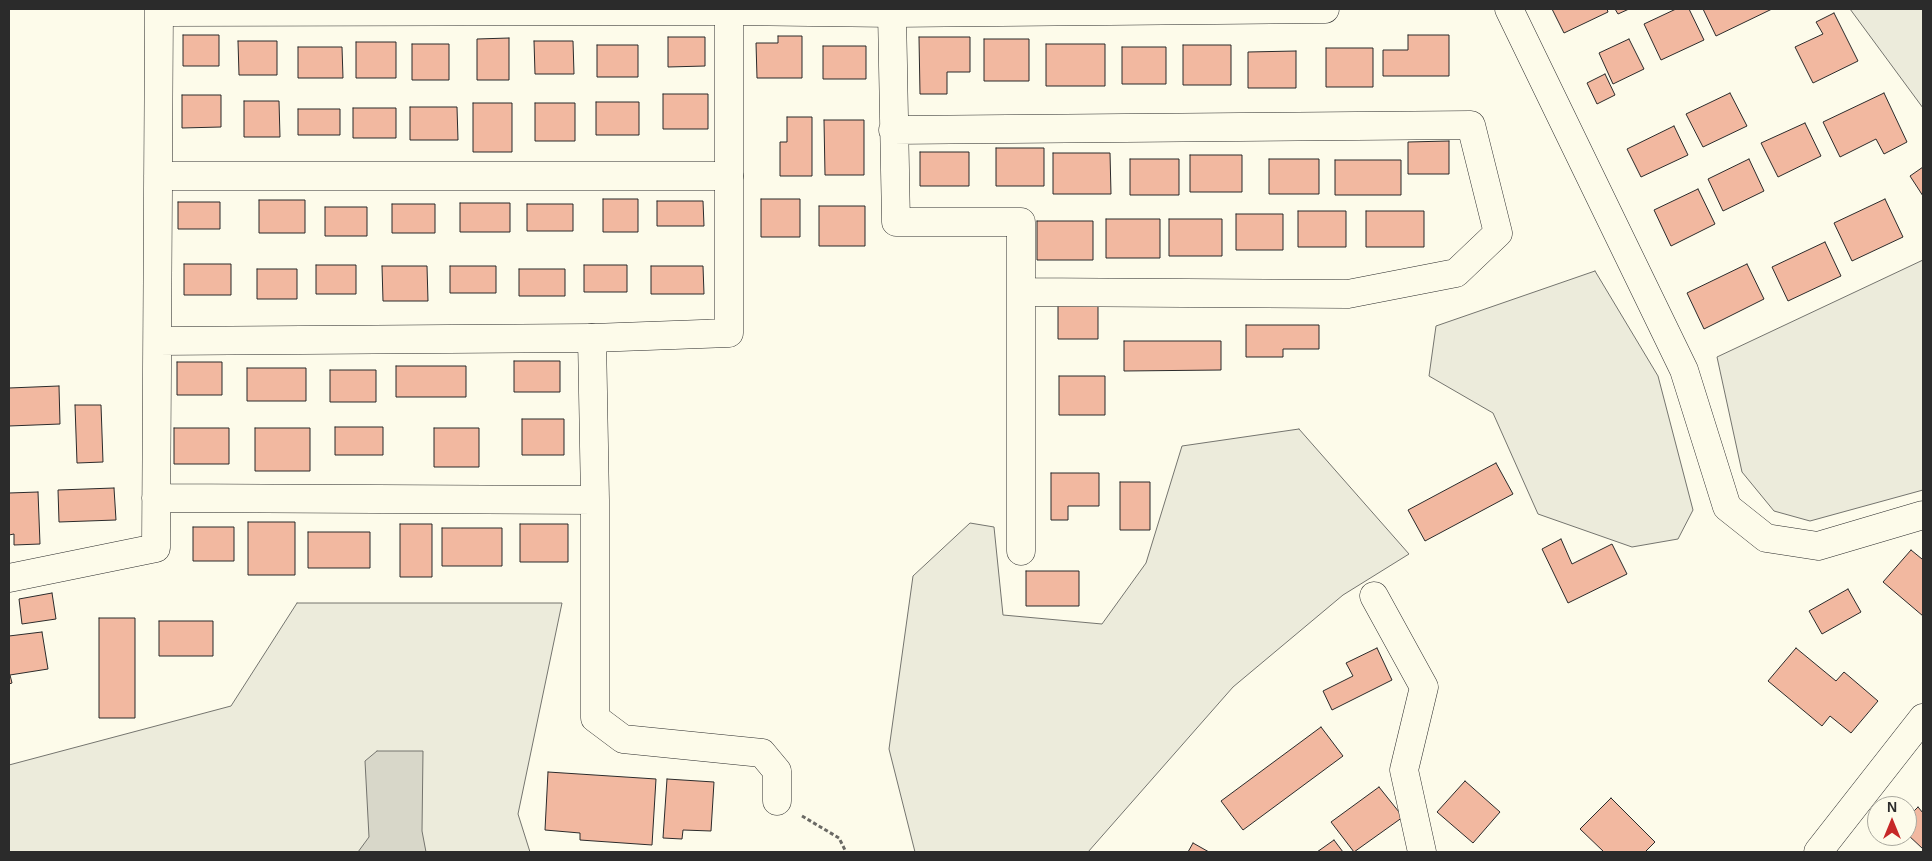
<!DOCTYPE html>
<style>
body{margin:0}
#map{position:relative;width:1932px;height:861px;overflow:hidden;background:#fdfbea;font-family:Helvetica,sans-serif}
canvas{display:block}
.frame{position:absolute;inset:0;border:10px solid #2b2b2b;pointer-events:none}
.north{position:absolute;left:1867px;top:796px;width:50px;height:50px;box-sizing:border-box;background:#fdfbea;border:1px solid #a9a89e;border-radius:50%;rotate:0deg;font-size:14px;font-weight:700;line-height:20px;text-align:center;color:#2b2b2b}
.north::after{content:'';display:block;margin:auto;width:18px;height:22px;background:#c62828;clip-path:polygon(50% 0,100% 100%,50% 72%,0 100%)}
</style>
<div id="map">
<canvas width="1932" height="861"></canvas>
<div class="frame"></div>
<div class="north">N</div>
</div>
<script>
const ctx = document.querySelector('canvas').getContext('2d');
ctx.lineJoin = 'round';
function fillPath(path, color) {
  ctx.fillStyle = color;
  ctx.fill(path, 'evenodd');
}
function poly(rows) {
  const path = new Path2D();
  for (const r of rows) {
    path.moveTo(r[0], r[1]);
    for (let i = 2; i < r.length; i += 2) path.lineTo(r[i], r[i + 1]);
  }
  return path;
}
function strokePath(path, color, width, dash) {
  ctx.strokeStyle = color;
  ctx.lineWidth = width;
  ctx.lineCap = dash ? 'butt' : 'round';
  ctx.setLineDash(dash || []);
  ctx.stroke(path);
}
const green = poly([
 [1850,9,1923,9,1923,108,1850,9],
 [1923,260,1923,490,1810,521,1774,511,1742,472,1717,357,1923,260],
 [1595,271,1658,376,1693,510,1678,539,1632,547,1538,514,1493,413,1429,376,1436,326,1595,271],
 [1299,429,1409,554,1343,595,1233,687,1088,852,915,852,889,749,913,576,970,523,994,527,1003,615,1102,624,1146,563,1182,446,1299,429],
 [297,603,562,603,518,814,530,852,9,852,9,765,231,706,297,603]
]);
const water = poly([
 [377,751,423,751,422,831,426,852,358,852,369,837,365,761,377,751]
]);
const building = poly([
 [1552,9,1607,9,1608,12,1564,33,1552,9],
 [1615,9,1629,9,1618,14,1615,9],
 [1676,9,1689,9,1704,40,1661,60,1644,24,1676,9],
 [1703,9,1772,9,1716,36,1703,9],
 [1834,13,1858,61,1813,83,1795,47,1823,34,1816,22,1834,13],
 [183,35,219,35,219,66,183,66,183,35],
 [1408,35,1449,35,1449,76,1383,76,1383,50,1408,50,1408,35],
 [778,36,802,36,802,78,757,78,756,43,778,43,778,36],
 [668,37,705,37,705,66,668,67,668,37],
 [919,37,970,37,970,72,947,72,947,94,920,94,919,37],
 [509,38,509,80,477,80,477,39,509,38],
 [984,39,1029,39,1029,81,984,81,984,39],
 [1629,39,1644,69,1613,84,1599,53,1629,39],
 [238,41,277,41,277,75,239,75,238,41],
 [534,41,573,41,574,74,535,74,534,41],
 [356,42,396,42,396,78,356,78,356,42],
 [412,44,449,44,449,80,412,80,412,44],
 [1046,44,1105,44,1105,86,1046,86,1046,44],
 [597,45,638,45,638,77,597,77,597,45],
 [1183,45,1231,45,1231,85,1183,85,1183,45],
 [823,46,866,46,866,79,823,79,823,46],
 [298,47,342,47,343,78,298,78,298,47],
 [1122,47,1166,47,1166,84,1122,84,1122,47],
 [1326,48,1373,48,1373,87,1326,87,1326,48],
 [1296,51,1296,88,1248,88,1248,52,1296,51],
 [1605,74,1615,95,1597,104,1587,83,1605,74],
 [1730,93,1747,126,1703,147,1686,114,1730,93],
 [1884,93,1907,142,1884,154,1876,139,1840,157,1823,122,1884,93],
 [663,94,708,94,708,129,663,129,663,94],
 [182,95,221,95,221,127,182,128,182,95],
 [244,101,279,101,280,137,244,137,244,101],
 [596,102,639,102,639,135,596,135,596,102],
 [473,103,512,103,512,152,473,152,473,103],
 [535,103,575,103,575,141,535,141,535,103],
 [410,107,457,107,458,140,410,140,410,107],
 [353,108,396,108,396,138,353,138,353,108],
 [298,109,340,109,340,135,298,135,298,109],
 [787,117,812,117,812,176,780,176,780,142,787,142,787,117],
 [824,120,864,120,864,175,825,175,824,120],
 [1805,123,1821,156,1778,177,1761,143,1805,123],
 [1674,126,1688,155,1641,177,1627,149,1674,126],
 [1449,141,1449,174,1408,174,1408,142,1449,141],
 [996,148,1044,148,1044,186,996,186,996,148],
 [920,152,969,152,969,186,920,186,920,152],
 [1053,153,1110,153,1111,194,1053,194,1053,153],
 [1190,155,1242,155,1242,192,1190,192,1190,155],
 [1130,159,1179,159,1179,195,1130,195,1130,159],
 [1269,159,1319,159,1319,194,1269,194,1269,159],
 [1749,159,1764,191,1723,211,1708,179,1749,159],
 [1335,160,1401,160,1401,195,1335,195,1335,160],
 [1923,167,1923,196,1910,176,1923,167],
 [1698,189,1715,224,1671,246,1654,210,1698,189],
 [603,199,638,199,638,232,603,232,603,199],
 [761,199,800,199,800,237,761,237,761,199],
 [1885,199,1903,237,1852,261,1834,223,1885,199],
 [259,200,305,200,305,233,259,233,259,200],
 [657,201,703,201,704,226,657,226,657,201],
 [178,202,220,202,220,229,178,229,178,202],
 [460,203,510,203,510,232,460,232,460,203],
 [392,204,435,204,435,233,392,233,392,204],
 [527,204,573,204,573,231,527,231,527,204],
 [819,206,865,206,865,246,819,246,819,206],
 [325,207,367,207,367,236,325,236,325,207],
 [1298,211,1346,211,1346,247,1298,247,1298,211],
 [1366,211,1424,211,1424,247,1366,247,1366,211],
 [1236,214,1283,214,1283,250,1236,250,1236,214],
 [1106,219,1160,219,1160,258,1106,258,1106,219],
 [1169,219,1222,219,1222,256,1169,256,1169,219],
 [1037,221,1093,221,1093,260,1037,260,1037,221],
 [1825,242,1841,276,1788,301,1772,267,1825,242],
 [184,264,231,264,231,295,184,295,184,264],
 [1747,264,1764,299,1704,329,1687,293,1747,264],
 [316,265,356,265,356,294,316,294,316,265],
 [584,265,627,265,627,292,584,292,584,265],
 [382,266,427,266,428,301,383,301,382,266],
 [450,266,496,266,496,293,450,293,450,266],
 [651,266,703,266,704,294,651,294,651,266],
 [257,269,297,269,297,299,257,299,257,269],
 [519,269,565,269,565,296,519,296,519,269],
 [1058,305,1098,305,1098,339,1058,339,1058,305],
 [1246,325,1319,325,1319,349,1283,349,1283,357,1246,357,1246,325],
 [1124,341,1221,341,1221,370,1124,371,1124,341],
 [514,361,560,361,560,392,514,392,514,361],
 [177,362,222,362,222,395,177,395,177,362],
 [396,366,466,366,466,397,396,397,396,366],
 [247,368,306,368,306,401,247,401,247,368],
 [330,370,376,370,376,402,330,402,330,370],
 [1059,376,1105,376,1105,415,1059,415,1059,376],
 [59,386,60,424,9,426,9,388,59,386],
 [75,405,101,405,103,462,77,463,75,405],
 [522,419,564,419,564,455,522,455,522,419],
 [335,427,383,427,383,455,335,455,335,427],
 [174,428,229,428,229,464,174,464,174,428],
 [255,428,310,428,310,471,255,471,255,428],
 [434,428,479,428,479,467,434,467,434,428],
 [1496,463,1513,494,1425,541,1408,510,1496,463],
 [1051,473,1099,473,1099,506,1068,506,1068,520,1051,520,1051,473],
 [1120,482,1150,482,1150,530,1120,530,1120,482],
 [114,488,116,520,59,522,58,490,114,488],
 [38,492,40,544,14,545,14,534,9,535,9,493,38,492],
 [248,522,295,522,295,575,248,575,248,522],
 [400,524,432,524,432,577,400,577,400,524],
 [520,524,568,524,568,562,520,562,520,524],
 [193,527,234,527,234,561,193,561,193,527],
 [442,528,502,528,502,566,442,566,442,528],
 [308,532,370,532,370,568,308,568,308,532],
 [1561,539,1572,564,1612,544,1627,574,1568,603,1542,549,1561,539],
 [1911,550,1922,559,1923,557,1923,616,1883,582,1911,550],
 [1026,571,1079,571,1079,606,1026,606,1026,571],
 [1848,589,1861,612,1822,634,1809,611,1848,589],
 [52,593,56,619,22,624,19,599,52,593],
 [99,618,135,618,135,718,99,718,99,618],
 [159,621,213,621,213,656,159,656,159,621],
 [42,632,48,669,10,675,12,683,9,684,9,636,42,632],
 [1377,648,1392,680,1332,710,1323,691,1353,676,1346,663,1377,648],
 [1796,648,1836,681,1844,672,1878,701,1851,733,1830,716,1822,726,1768,681,1796,648],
 [1321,727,1343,756,1243,830,1221,801,1321,727],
 [548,772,656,779,652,845,580,840,580,833,545,830,548,772],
 [667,779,714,782,711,831,683,830,682,839,663,838,667,779],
 [1465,781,1500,812,1473,843,1437,812,1465,781],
 [1379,787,1403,817,1354,852,1331,822,1379,787],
 [1611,798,1655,842,1645,852,1604,852,1580,829,1611,798],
 [1918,807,1923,813,1923,849,1907,834,1907,818,1918,807],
 [1334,840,1343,852,1317,852,1334,840],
 [1193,843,1209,852,1188,852,1193,843]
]);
const path = poly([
 [802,816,839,838,846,852]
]);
const minor = poly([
 [159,12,729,11],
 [892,13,896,222,1021,222,1021,551],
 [893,130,1471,125,1498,233,1456,273,1348,294,1021,292],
 [158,176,729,176],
 [156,498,595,500,592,338,158,341],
 [595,500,595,718,623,739,762,753,777,771,777,801],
 [9,578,156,548,159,9],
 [1374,596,1424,687,1404,770,1422,852]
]);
const tertiary = poly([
 [1509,9,1684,370,1727,507,1766,538,1818,546,1923,515],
 [729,11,892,13,1325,9],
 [592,338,729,333,729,9]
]);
const secondary = poly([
 [1818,852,1923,718]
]);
fillPath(green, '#ecebdb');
strokePath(green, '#74746e', 1);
fillPath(water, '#d8d7c9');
strokePath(water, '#74746e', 1);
fillPath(building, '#f2b8a0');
strokePath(building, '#2b2b2b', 1);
strokePath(minor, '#2b2b2b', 29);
strokePath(tertiary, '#2b2b2b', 29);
strokePath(secondary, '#2b2b2b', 29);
strokePath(path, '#6a6964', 3, [4, 2.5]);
strokePath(minor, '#fdfbea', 28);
strokePath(tertiary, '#fdfbea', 28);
strokePath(secondary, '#fdfbea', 28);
</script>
